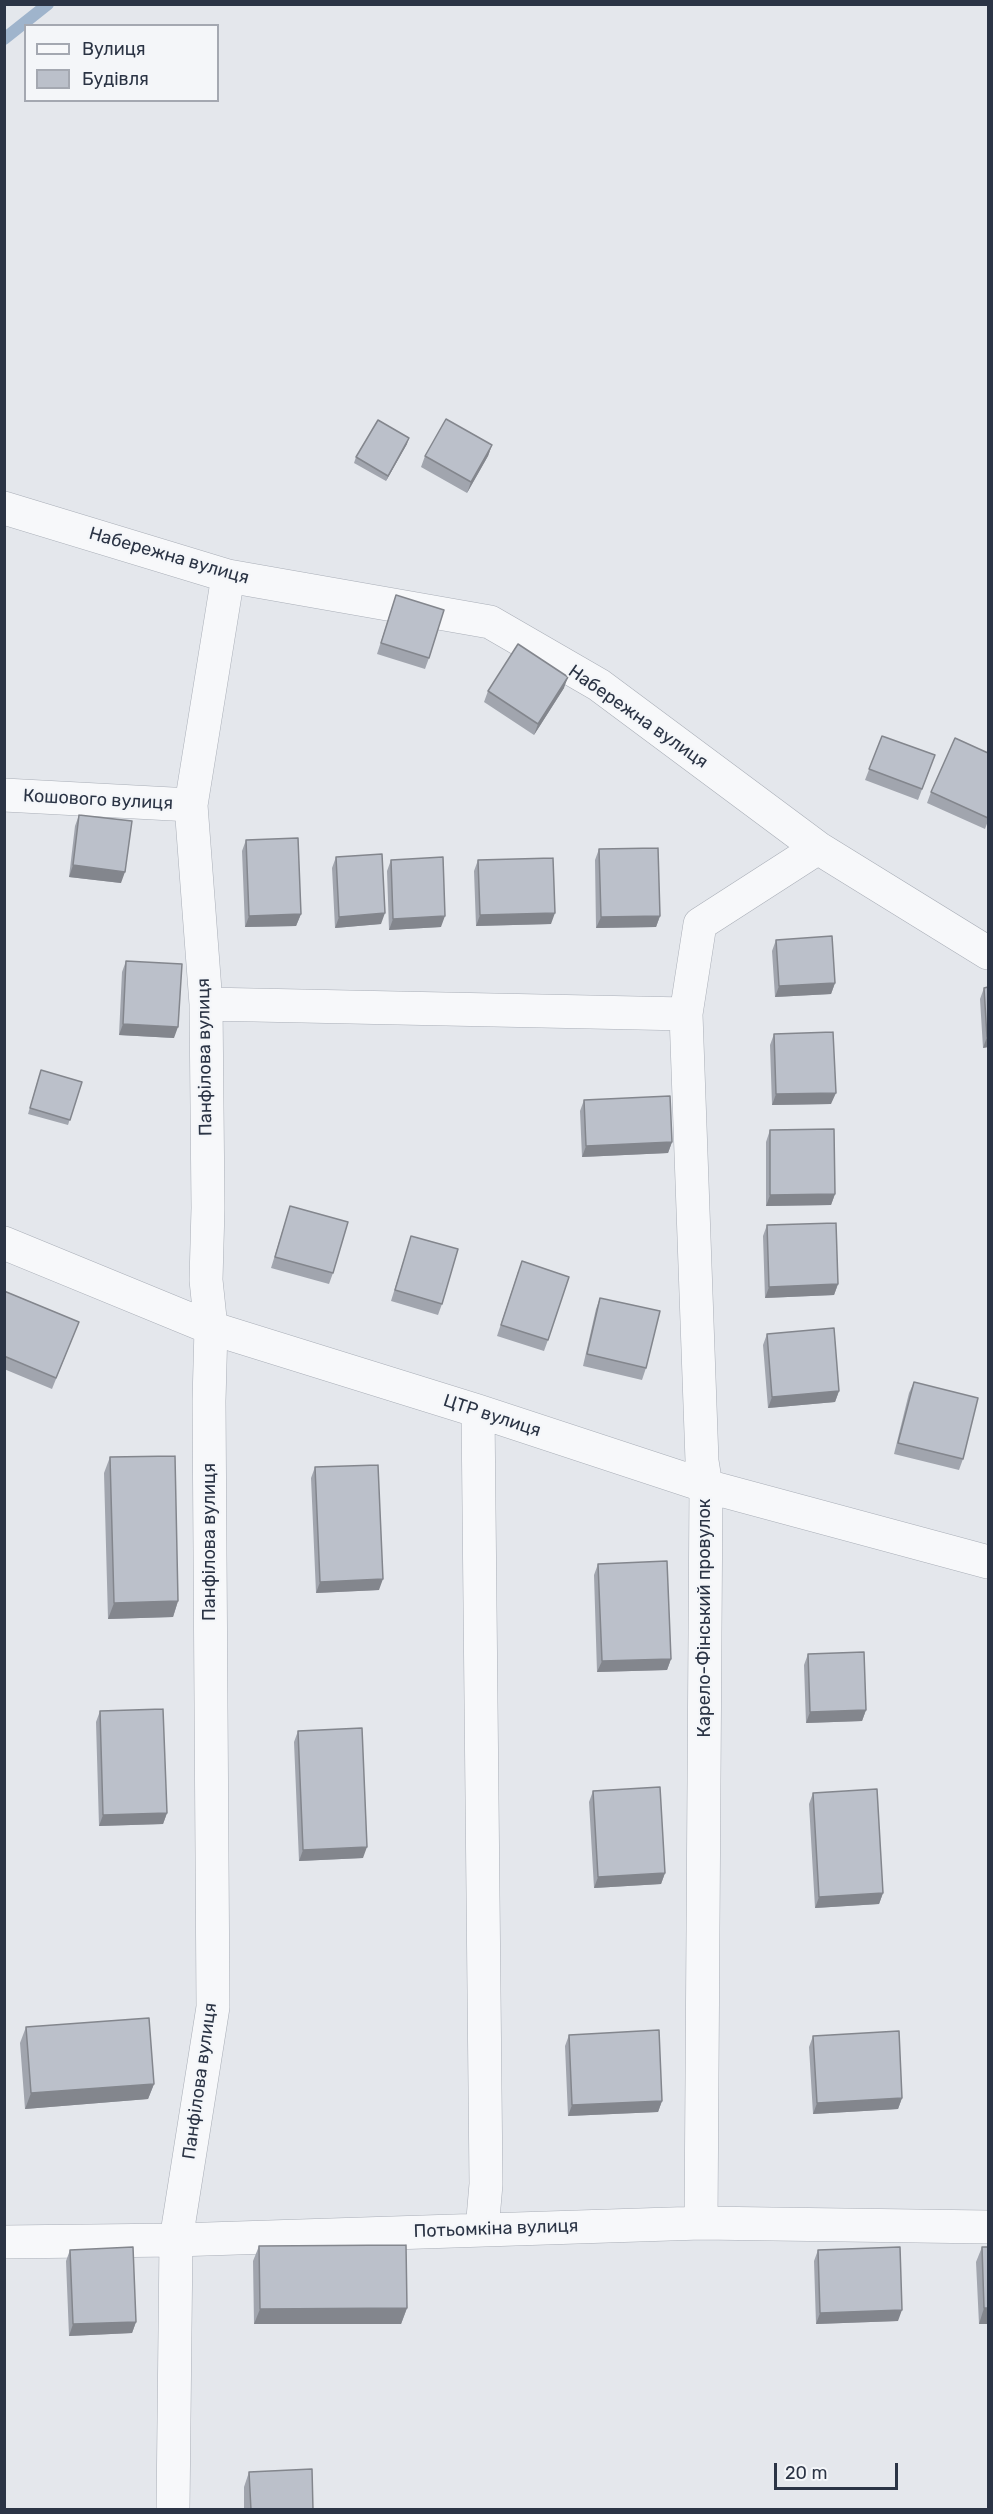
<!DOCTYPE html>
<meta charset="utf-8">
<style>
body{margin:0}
#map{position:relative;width:993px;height:2514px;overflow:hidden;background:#e4e7ec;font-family:Rubik,sans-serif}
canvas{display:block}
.frame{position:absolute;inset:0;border:6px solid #2b3445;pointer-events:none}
.legend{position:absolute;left:24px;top:24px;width:195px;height:78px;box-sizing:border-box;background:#f4f6f9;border:2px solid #a4a8b1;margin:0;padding:8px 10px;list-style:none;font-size:18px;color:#2b3445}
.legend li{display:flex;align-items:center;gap:12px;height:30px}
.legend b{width:30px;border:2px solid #a4a8b1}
.scale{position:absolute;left:774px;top:2463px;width:124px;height:27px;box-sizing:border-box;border:3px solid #2b3445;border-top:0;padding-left:8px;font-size:18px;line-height:21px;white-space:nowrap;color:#2b3445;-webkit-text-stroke:4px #f4f6f9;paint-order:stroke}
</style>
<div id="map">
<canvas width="993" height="2514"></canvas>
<div class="frame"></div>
<ul class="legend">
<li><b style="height:8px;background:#f7f8fa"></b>Вулиця</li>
<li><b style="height:16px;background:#bbc0ca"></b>Будівля</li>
</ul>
<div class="scale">20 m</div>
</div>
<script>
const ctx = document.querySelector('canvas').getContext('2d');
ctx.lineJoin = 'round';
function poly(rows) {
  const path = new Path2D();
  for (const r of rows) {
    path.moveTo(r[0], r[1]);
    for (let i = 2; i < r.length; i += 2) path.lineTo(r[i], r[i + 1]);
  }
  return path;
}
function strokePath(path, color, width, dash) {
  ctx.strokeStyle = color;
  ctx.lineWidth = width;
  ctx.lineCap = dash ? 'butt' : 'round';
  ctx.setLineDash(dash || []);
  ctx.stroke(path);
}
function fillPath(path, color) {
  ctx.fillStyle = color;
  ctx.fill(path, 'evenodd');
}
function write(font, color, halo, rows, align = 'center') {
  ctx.font = font + ' Rubik,sans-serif';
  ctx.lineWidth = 4.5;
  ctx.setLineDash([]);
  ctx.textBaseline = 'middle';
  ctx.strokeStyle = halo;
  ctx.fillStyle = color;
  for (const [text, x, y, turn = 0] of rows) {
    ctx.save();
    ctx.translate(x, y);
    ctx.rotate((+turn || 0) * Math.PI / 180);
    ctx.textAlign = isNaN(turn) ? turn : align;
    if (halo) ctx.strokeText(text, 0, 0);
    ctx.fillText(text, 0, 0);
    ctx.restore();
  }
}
const stream = poly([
 [4,39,48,4]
]);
const minor = poly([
 [4,508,228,576,490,622,599,685,818,848,988,953],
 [4,795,191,805],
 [206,1004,686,1014],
 [4,1243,211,1328,478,1411,706,1486,988,1562],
 [478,1411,486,2184,482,2230],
 [701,2223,706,1486,702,1461,686,1014,700,924,818,848],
 [4,2242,176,2240,701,2223,988,2227],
 [173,2510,176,2240,213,2007,209,1401,211,1328,206,1280,208,1208,206,1004,191,805,228,576]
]);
const wall = poly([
 [407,444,386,481,354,463,356,457],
 [492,445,488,456,467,493,421,467,425,456],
 [396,595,429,658,425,669,377,654],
 [564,688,534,735,484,702,488,691],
 [882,736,935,755,918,800,865,780],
 [988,753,988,821,985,829,927,803,931,792],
 [79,815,121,883,69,877,75,826],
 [246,840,301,914,296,926,245,927,242,851],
 [599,849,660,916,656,927,596,928,595,860],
 [336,857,381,924,335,928,332,868],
 [391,860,441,927,389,930,387,871],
 [478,860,551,924,476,926,474,871],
 [776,940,835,983,831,994,775,997,772,951],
 [126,961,174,1038,119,1035,122,972],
 [984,988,988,1047,983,1048,980,999],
 [774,1034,831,1104,772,1105,770,1045],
 [39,1076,82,1082,68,1125,28,1114],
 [584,1100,672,1142,668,1153,582,1157,580,1111],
 [770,1130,835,1194,831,1205,766,1206,766,1142],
 [290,1206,333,1273,329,1284,271,1268],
 [767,1225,838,1284,834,1295,765,1298,763,1236],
 [411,1236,442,1304,438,1315,391,1301],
 [518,1272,548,1340,544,1351,497,1336],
 [4,1291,79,1322,52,1389,4,1369],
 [600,1298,646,1368,642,1380,583,1366,596,1309],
 [767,1334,839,1391,835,1402,768,1408,763,1345],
 [914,1382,963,1459,959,1470,894,1454,909,1393],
 [110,1457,178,1601,173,1617,108,1619,104,1473],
 [315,1467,379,1590,316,1593,311,1478],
 [598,1564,671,1659,667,1670,597,1672,594,1575],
 [808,1654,866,1710,862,1721,806,1723,804,1665],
 [100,1711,167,1813,163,1824,99,1826,96,1722],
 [298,1731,363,1858,299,1861,294,1742],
 [593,1791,665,1873,661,1884,594,1888,589,1802],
 [813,1793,883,1893,879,1904,815,1908,809,1804],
 [26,2027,154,2084,148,2099,25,2109,20,2043],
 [569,2035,662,2101,658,2112,568,2116,565,2046],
 [813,2036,902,2098,898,2109,813,2114,809,2047],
 [259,2246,407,2308,401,2324,254,2324,253,2261],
 [982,2247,988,2247,988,2324,979,2324,976,2262],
 [70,2250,136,2322,132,2333,69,2336,66,2261],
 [818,2250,898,2321,816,2324,814,2261],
 [249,2472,313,2510,244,2510,244,2487]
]);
const shadedWall = poly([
 [409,438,407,444,386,481,388,476],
 [492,445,488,456,467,493,471,482],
 [568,677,564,688,534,735,538,724],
 [73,865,125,872,121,883,69,877],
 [385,913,381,924,335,928,339,917],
 [555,913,551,924,476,926,480,915],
 [301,914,296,926,245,927,249,916],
 [445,916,441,927,389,930,393,919],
 [660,916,656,927,596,928,601,917],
 [835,983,831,994,775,997,779,986],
 [123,1024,178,1027,174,1038,119,1035],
 [987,1037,988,1037,988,1047,983,1048],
 [836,1093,831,1104,772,1105,776,1094],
 [672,1142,668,1153,582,1157,586,1146],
 [835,1194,831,1205,766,1206,770,1195],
 [838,1284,834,1295,765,1298,769,1287],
 [839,1391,835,1402,768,1408,772,1397],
 [383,1579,379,1590,316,1593,320,1582],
 [178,1601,173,1617,108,1619,114,1603],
 [671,1659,667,1670,597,1672,602,1661],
 [866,1710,862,1721,806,1723,810,1712],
 [167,1813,163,1824,99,1826,103,1815],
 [367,1847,363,1858,299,1861,303,1850],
 [665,1873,661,1884,594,1888,598,1877],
 [883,1893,879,1904,815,1908,819,1897],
 [154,2084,148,2099,25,2109,31,2093],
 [902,2098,898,2109,813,2114,817,2103],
 [662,2101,658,2112,568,2116,572,2105],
 [407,2308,401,2324,254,2324,260,2309],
 [984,2308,988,2308,988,2324,979,2324],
 [902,2310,898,2321,816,2324,820,2313],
 [136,2322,132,2333,69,2336,73,2324]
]);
const building = poly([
 [446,419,492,445,471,482,425,456,446,419],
 [378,420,409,438,388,476,356,457,378,420],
 [396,595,444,610,429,658,381,643,396,595],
 [518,644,568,677,538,724,488,691,518,644],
 [882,736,935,755,922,789,869,769,882,736],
 [955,738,988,753,988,818,931,792,955,738],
 [79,815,132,821,125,872,73,865,79,815],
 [298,838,301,914,249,916,246,840,298,838],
 [658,848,660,916,601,917,599,849,658,848],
 [382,854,385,913,339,917,336,857,382,854],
 [443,857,445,916,393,919,391,860,443,857],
 [553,858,555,913,480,915,478,860,553,858],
 [832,936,835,983,779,986,776,940,832,936],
 [126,961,182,964,178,1027,123,1024,126,961],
 [988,987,988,1037,987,1037,984,988,988,987],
 [833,1032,836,1093,776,1094,774,1034,833,1032],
 [41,1070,82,1082,70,1120,30,1108,41,1070],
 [670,1096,672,1142,586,1146,584,1100,670,1096],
 [834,1129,835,1194,770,1195,770,1130,834,1129],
 [290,1206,348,1222,333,1273,275,1257,290,1206],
 [836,1223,838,1284,769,1287,767,1225,836,1223],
 [411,1236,458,1249,442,1304,395,1290,411,1236],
 [522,1261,569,1277,548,1340,501,1325,522,1261],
 [4,1291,79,1322,56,1378,4,1356,4,1291],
 [600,1298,660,1311,646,1368,587,1354,600,1298],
 [834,1328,839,1391,772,1397,767,1334,834,1328],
 [914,1382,978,1398,963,1459,898,1443,914,1382],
 [175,1456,178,1601,114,1603,110,1457,175,1456],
 [378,1465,383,1579,320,1582,315,1467,378,1465],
 [667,1561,671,1659,602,1661,598,1564,667,1561],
 [864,1652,866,1710,810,1712,808,1654,864,1652],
 [163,1709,167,1813,103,1815,100,1711,163,1709],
 [362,1728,367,1847,303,1850,298,1731,362,1728],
 [660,1787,665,1873,598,1877,593,1791,660,1787],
 [877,1789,883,1893,819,1897,813,1793,877,1789],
 [149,2018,154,2084,31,2093,26,2027,149,2018],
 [659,2030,662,2101,572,2105,569,2035,659,2030],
 [899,2031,902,2098,817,2103,813,2036,899,2031],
 [406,2245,407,2308,260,2309,259,2246,406,2245],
 [133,2247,136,2322,73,2324,70,2250,133,2247],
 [900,2247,902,2310,820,2313,818,2250,900,2247],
 [982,2247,988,2247,988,2308,984,2308,982,2247],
 [312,2469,313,2510,251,2510,249,2472,312,2469]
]);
const streetNames = [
 ["Набережна вулиця",169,556,16],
 ["Набережна вулиця",638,717,35],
 ["Кошового вулиця",98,800,3],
 ["Панфілова вулиця",205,1057,-91],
 ["ЦТР вулиця",492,1416,18],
 ["Панфілова вулиця",210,1542,-90],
 ["Карело-Фінський провулок",705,1618,-90],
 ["Панфілова вулиця",200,2081,-82],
 ["Потьомкіна вулиця",496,2229,-2]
];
strokePath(stream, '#9fb4cc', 12);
strokePath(minor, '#a9aeb7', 34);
strokePath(minor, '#f7f8fa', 33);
fillPath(wall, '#a1a5ae');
fillPath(shadedWall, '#83868d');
fillPath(building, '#bbc0ca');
strokePath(building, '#83868d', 1.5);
write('18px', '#2b3445', '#f4f6f9', streetNames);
</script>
